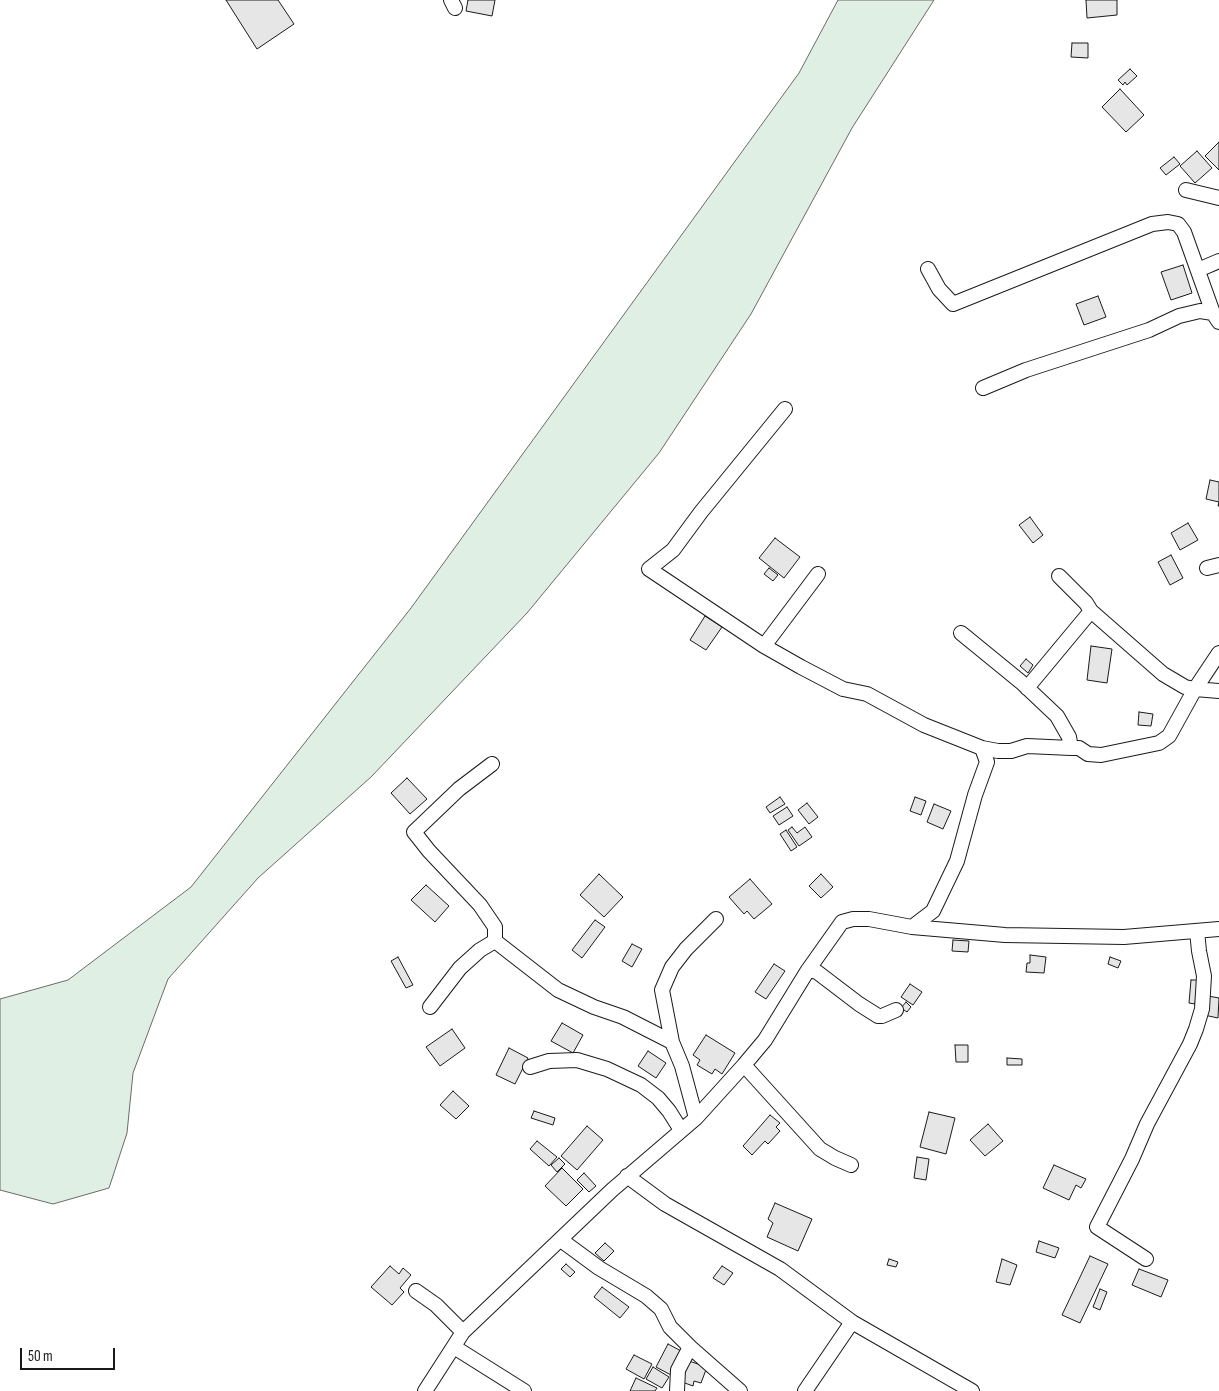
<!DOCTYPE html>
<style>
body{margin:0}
#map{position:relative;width:1219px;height:1391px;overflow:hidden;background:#fff;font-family:"Sofia Sans Condensed",sans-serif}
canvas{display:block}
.scale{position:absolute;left:20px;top:1348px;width:95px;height:22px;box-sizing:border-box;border:2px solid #1a1a1a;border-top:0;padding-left:6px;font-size:15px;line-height:18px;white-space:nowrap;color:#1a1a1a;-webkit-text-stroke:4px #fff;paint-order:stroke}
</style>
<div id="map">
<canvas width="1219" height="1391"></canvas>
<div class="scale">50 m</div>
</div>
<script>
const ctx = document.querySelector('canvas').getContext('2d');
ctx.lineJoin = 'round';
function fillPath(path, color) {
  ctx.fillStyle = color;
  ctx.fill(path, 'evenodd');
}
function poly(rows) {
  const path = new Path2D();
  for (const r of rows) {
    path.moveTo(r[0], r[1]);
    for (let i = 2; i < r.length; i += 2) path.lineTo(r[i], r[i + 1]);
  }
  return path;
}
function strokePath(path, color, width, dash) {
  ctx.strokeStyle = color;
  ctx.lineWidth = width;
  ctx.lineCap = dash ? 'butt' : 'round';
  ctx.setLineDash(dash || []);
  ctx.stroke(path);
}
const green = poly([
 [838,0,934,0,852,128,751,314,659,453,527,613,371,777,258,878,168,979,133,1073,127,1133,109,1188,53,1204,0,1190,0,999,68,980,191,887,411,608,799,73,838,0]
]);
const building = poly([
 [226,0,278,0,294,24,257,49,226,0],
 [468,0,495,0,492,16,466,11,468,0],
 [1086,0,1117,0,1117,15,1087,18,1086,0],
 [1072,43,1088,43,1088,58,1071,57,1072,43],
 [1130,69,1137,76,1127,85,1125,82,1123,85,1118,80,1130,69],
 [1120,89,1144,115,1126,132,1102,107,1120,89],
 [1219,142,1219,170,1205,156,1219,142],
 [1197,151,1212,168,1195,183,1180,166,1197,151],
 [1174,157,1180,164,1166,175,1160,168,1174,157],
 [1183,265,1192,293,1171,300,1161,272,1183,265],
 [1098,296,1106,317,1084,325,1076,304,1098,296],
 [1210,480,1219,482,1219,506,1218,506,1219,502,1206,499,1210,480],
 [1030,517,1043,535,1033,543,1019,525,1030,517],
 [1188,523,1198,540,1180,550,1171,533,1188,523],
 [775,538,800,557,784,578,759,558,775,538],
 [1171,555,1183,578,1170,585,1158,562,1171,555],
 [769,568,778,575,773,581,764,574,769,568],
 [705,616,722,627,706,650,690,640,705,616],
 [1091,646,1112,649,1107,683,1087,680,1091,646],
 [1026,659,1033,665,1028,673,1020,666,1026,659],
 [1139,712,1153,714,1151,726,1138,725,1139,712],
 [407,778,427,799,410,814,391,793,407,778],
 [780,797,785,804,770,813,766,807,780,797],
 [915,797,926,801,921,815,910,811,915,797],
 [807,803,818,817,809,824,798,810,807,803],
 [934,804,951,811,943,829,927,822,934,804],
 [787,807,793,816,779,825,773,816,787,807],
 [792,827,797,833,805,827,812,837,799,846,788,830,792,827],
 [786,830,797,847,791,851,780,834,786,830],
 [599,874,623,897,604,917,580,895,599,874],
 [821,874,833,887,821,898,809,886,821,874],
 [750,879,772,904,754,919,747,911,744,914,729,897,750,879],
 [426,885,449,906,435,922,411,900,426,885],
 [595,920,605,927,582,958,572,950,595,920],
 [953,940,969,941,968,952,952,951,953,940],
 [632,944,642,949,632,967,622,961,632,944],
 [1030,955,1046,957,1044,973,1026,972,1027,963,1030,963,1030,955],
 [398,957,413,985,406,988,391,961,398,957],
 [1110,957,1121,961,1118,968,1108,964,1110,957],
 [774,964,785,971,766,999,755,992,774,964],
 [1191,980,1198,980,1195,1004,1189,1003,1191,980],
 [910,984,922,992,913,1005,901,997,910,984],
 [1208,996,1219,998,1218,1018,1204,1015,1208,996],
 [906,1002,911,1007,907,1012,901,1008,906,1002],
 [562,1023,583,1035,573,1053,551,1041,562,1023],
 [452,1029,465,1048,440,1066,426,1047,452,1029],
 [706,1035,735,1053,722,1074,715,1069,712,1074,697,1065,700,1060,693,1055,706,1035],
 [955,1045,968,1045,968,1062,956,1062,955,1045],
 [509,1048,528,1058,515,1084,496,1075,509,1048],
 [648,1051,666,1063,656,1078,638,1066,648,1051],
 [1007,1058,1022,1059,1022,1065,1007,1065,1007,1058],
 [453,1091,469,1106,456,1119,440,1105,453,1091],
 [534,1111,555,1118,553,1125,531,1118,534,1111],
 [929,1112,955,1118,946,1154,920,1147,929,1112],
 [770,1115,780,1123,776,1127,780,1131,768,1144,765,1141,752,1155,743,1146,770,1115],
 [988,1124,1003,1141,985,1156,970,1140,988,1124],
 [587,1126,603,1140,577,1170,561,1156,587,1126],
 [537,1141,557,1157,549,1166,530,1149,537,1141],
 [917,1157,929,1159,926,1180,914,1178,917,1157],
 [559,1158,565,1164,557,1172,551,1165,559,1158],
 [1054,1165,1086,1179,1081,1188,1076,1185,1069,1200,1043,1188,1054,1165],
 [562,1168,583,1189,566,1206,545,1186,562,1168],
 [584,1173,596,1186,589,1192,577,1180,584,1173],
 [775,1203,812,1219,798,1251,767,1237,773,1223,768,1219,775,1203],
 [1039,1241,1059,1248,1055,1258,1036,1252,1039,1241],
 [605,1243,614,1251,604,1261,595,1253,605,1243],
 [1090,1256,1108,1264,1080,1323,1062,1315,1090,1256],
 [889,1259,898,1262,896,1267,887,1265,889,1259],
 [1002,1259,1017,1265,1010,1285,996,1282,1002,1259],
 [566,1264,575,1272,570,1277,561,1269,566,1264],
 [390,1266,399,1274,403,1268,411,1275,400,1288,404,1292,392,1305,371,1287,390,1266],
 [722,1266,733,1273,724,1285,713,1278,722,1266],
 [1139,1269,1168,1280,1161,1297,1132,1285,1139,1269],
 [602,1287,629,1307,620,1318,594,1297,602,1287],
 [1100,1289,1107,1292,1100,1310,1093,1307,1100,1289],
 [668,1344,683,1352,671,1375,656,1367,668,1344],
 [634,1355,652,1364,644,1379,626,1369,634,1355],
 [689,1361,707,1367,701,1383,694,1381,693,1386,682,1382,689,1361],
 [653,1367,669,1377,662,1388,646,1379,653,1367],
 [636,1378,657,1388,655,1391,630,1391,636,1378]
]);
const minor = poly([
 [451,0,455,8],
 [1186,190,1219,198],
 [928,269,939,289,953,304,1152,224,1168,222,1178,224,1184,232,1213,313],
 [1198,270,1219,261],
 [983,388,1026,370,1149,330,1179,316,1200,311,1213,313,1219,322],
 [785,409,701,512,673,550,649,569,764,646,801,667,843,689,867,694,924,725,982,748,987,762,975,795,957,861,933,911,912,927],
 [1207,568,1219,565],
 [1059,576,1086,603,1091,611,1163,674,1185,687,1195,689,1169,736,1159,743,1101,755,1088,754,1079,748,1071,748],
 [961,633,1021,682,1057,716,1069,737,1071,748,1027,746,1011,751,998,751,982,748],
 [764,646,818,574],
 [1027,688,1091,611],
 [1195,689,1219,653],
 [1195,689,1219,691],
 [492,764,459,789,414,832,429,851,480,905,495,927,495,941],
 [808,970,817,972,859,1004,878,1016,882,1016,896,1010],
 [430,1007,460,968,480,950,495,941,558,990,594,1007,623,1017,672,1042],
 [744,1065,820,1149,835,1158,851,1165],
 [530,1067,549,1061,577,1060,607,1069,641,1085,658,1098,669,1111,681,1130],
 [696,1118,682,1066,672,1042,662,990,672,967,686,949,716,919],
 [627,1176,665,1204,780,1269,852,1322,805,1391],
 [561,1240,599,1268,646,1296,661,1309,670,1327,690,1347,678,1370,677,1391],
 [1146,1259,1097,1227,1132,1159,1147,1124,1190,1044,1196,1029,1202,1009,1204,976,1199,951,1197,931],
 [416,1291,436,1305,463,1332],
 [852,1322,972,1391],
 [454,1347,524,1391],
 [690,1347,740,1391],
 [425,1391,463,1332,612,1190,696,1118,744,1065,765,1040,808,970,842,922,853,919,869,919,912,927,1005,935,1124,937,1219,929]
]);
fillPath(green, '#e0efe3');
strokePath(green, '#6a6a6a', 1);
fillPath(building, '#e6e6e6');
strokePath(building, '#1a1a1a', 1);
strokePath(minor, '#1a1a1a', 16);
strokePath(minor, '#fff', 14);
</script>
